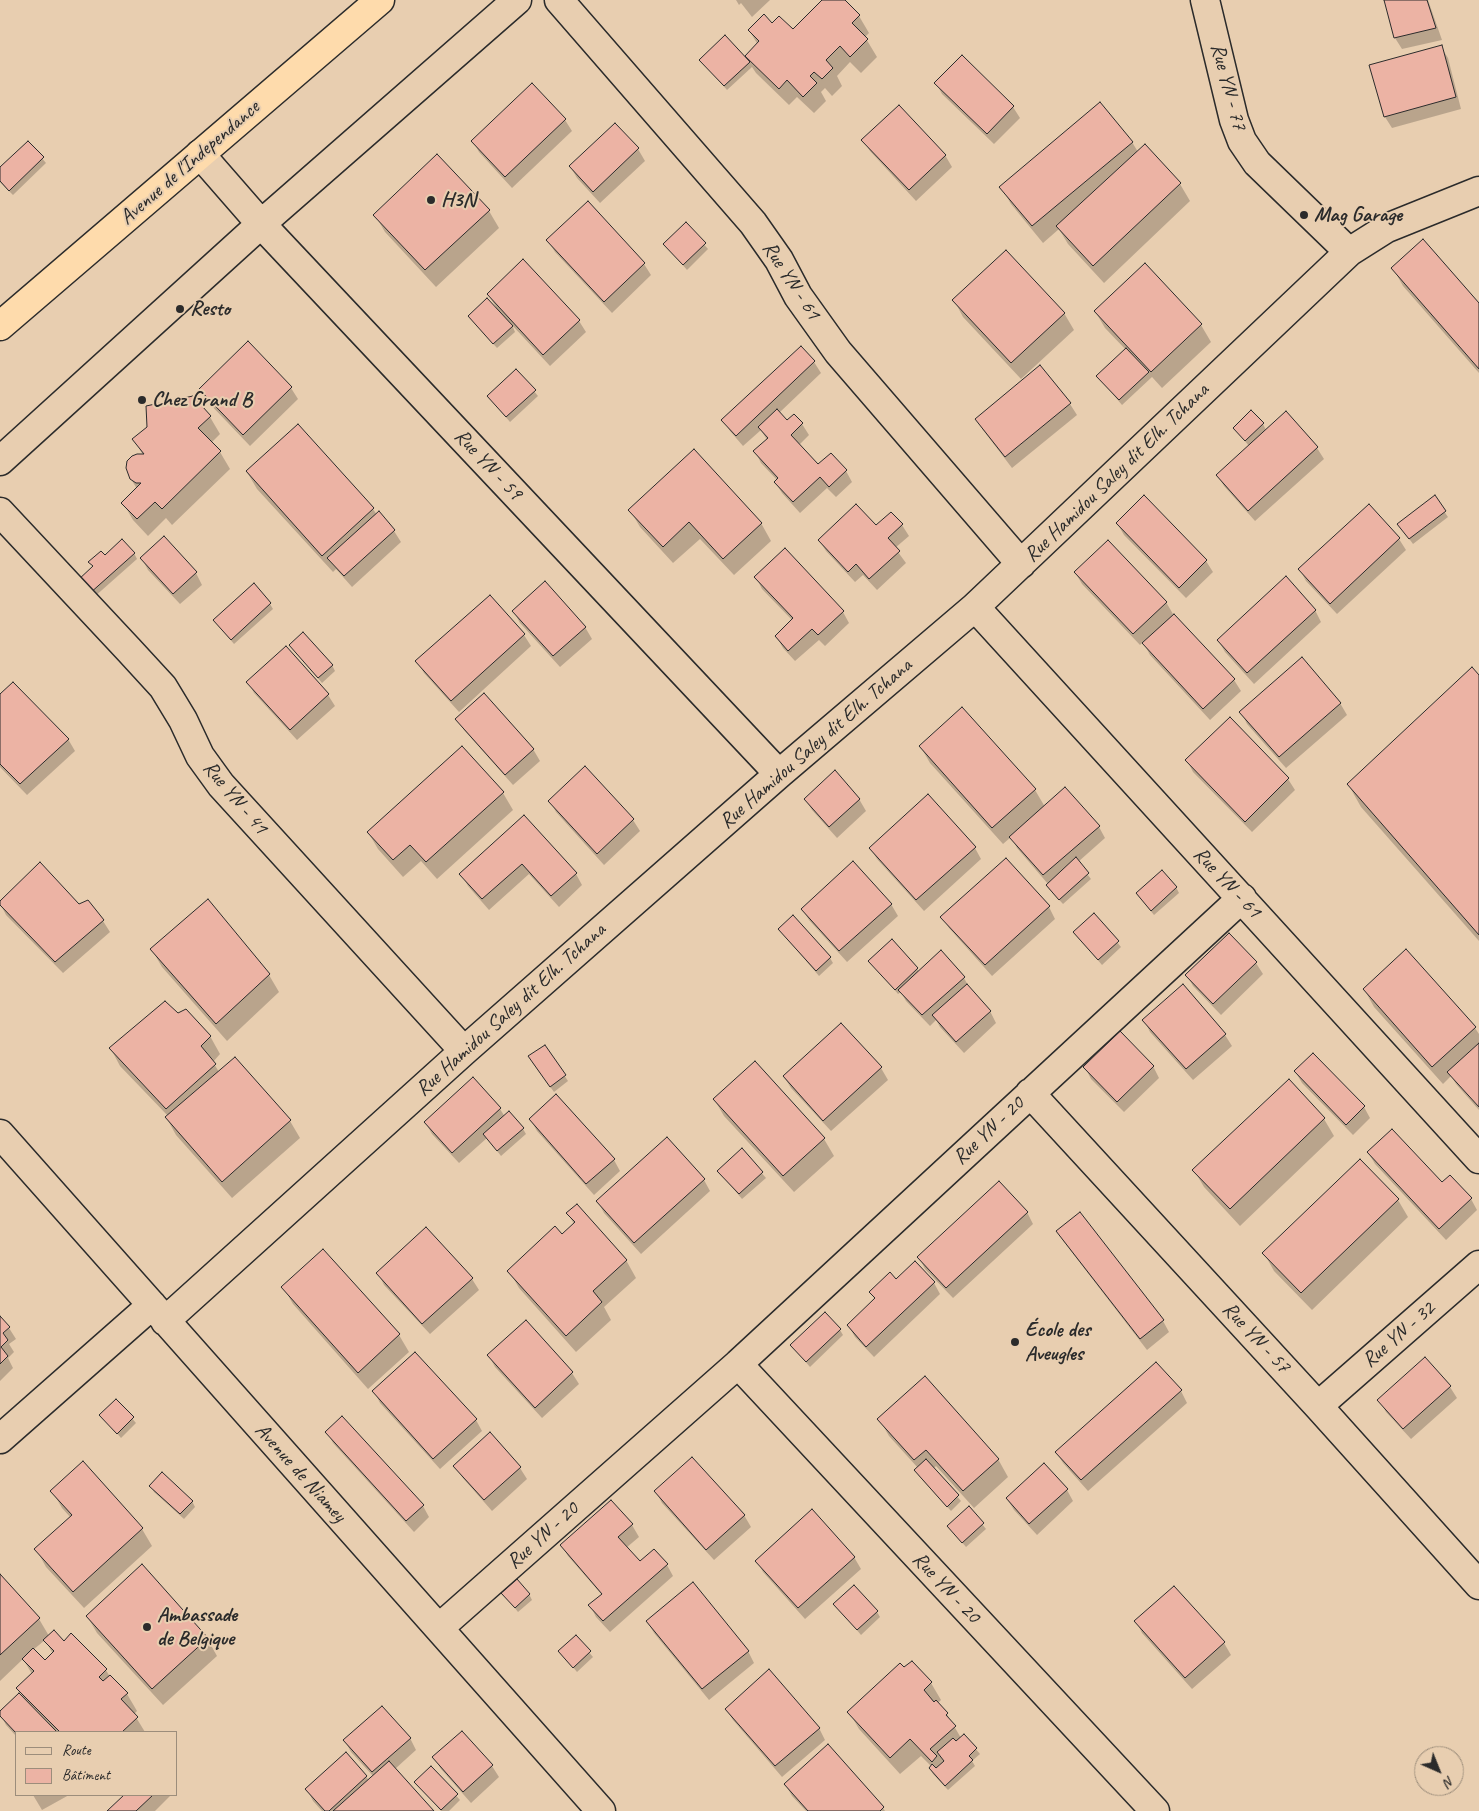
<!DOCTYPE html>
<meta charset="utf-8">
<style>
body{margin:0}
#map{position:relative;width:1479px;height:1811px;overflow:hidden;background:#e8ceb0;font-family:Caveat,sans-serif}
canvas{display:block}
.legend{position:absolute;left:15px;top:1731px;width:162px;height:65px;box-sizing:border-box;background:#e8ceb0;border:1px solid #9c8d7b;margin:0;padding:6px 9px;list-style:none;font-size:15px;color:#2b2b2b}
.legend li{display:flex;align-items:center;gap:10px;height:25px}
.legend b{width:25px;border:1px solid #9c8d7b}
.north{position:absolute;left:1414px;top:1746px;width:50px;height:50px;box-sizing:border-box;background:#e8ceb0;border:1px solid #9c8d7b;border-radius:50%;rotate:136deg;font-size:14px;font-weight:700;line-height:20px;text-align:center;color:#2b2b2b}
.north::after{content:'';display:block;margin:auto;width:18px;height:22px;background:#2b2b2b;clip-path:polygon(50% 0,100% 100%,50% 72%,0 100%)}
</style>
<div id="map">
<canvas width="1479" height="1811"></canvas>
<ul class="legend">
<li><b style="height:6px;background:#e8ceb0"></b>Route</li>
<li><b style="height:14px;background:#ecb3a4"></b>Bâtiment</li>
</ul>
<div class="north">N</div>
</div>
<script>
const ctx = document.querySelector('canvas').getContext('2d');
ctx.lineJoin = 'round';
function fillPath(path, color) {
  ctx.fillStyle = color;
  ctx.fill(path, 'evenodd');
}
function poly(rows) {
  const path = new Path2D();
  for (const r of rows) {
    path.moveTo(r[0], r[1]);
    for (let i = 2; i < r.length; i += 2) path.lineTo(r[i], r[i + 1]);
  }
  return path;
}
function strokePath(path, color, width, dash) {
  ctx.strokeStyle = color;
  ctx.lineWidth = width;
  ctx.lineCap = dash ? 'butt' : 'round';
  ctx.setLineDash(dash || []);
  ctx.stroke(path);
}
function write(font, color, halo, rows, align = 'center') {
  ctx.font = font + ' Caveat,sans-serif';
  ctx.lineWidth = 4;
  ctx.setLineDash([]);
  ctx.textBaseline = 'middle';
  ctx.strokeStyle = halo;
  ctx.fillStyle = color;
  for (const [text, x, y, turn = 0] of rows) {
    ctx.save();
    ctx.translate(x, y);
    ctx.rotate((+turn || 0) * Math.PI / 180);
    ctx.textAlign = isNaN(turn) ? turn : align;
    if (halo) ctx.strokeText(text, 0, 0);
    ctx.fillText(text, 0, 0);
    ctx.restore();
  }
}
const shadow = poly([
 [736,0,770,0,752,17,741,3,739,5],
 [823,0,843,0,859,16,869,33,865,37,877,57,861,73,850,62,837,76,842,86,832,96,825,88,821,92,826,101,814,113,797,97,789,105,756,73,752,67,727,90,701,60,750,62,746,56,758,45,749,30,772,24,793,31],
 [1385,0,1428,0,1442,40,1402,49,1395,38],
 [1441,47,1448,58,1461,109,1392,128,1385,117,1371,66],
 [936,83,1013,107,1020,118,994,144,942,94],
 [532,85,565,120,572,131,512,188,479,152,473,141],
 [615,125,638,149,645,161,600,203,577,178,570,166],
 [863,140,945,155,952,167,916,201,870,151],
 [28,142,46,163,13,195,0,182,0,169],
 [1132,142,1138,152,1144,146,1180,184,1190,201,1104,283,1068,244,1059,229,1043,243,1011,204,1001,187],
 [588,203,644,264,651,275,612,313,555,252,548,241],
 [489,211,499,228,436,287,385,232,375,215],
 [686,224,708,249,687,270,665,244],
 [523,261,579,321,586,332,550,366,512,325,515,332,497,348,469,317,496,307,488,294],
 [1393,268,1479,305,1479,373,1403,286],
 [954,300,1064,313,1074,330,1021,379,963,317],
 [1095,311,1201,325,1211,342,1162,388,1152,377,1122,405,1098,377,1126,350,1105,328],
 [248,343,291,388,298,399,250,446,207,401,200,389],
 [800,348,814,362,821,373,779,413,787,422,802,424,809,435,799,445,818,466,846,471,852,482,836,497,827,488,800,513,782,493,775,482,777,480,761,463,755,451,767,440,761,430,743,446,730,431,723,420],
 [1040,367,1070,404,1077,415,1012,468,983,430,976,419],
 [516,370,538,396,510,422,488,396],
 [210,417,220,434,211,443,220,452,230,469,172,525,166,518,148,536,133,520,123,503,137,489,128,474,127,468,143,455,134,439],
 [1263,424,1266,430,1317,448,1324,459,1255,521,1224,486,1217,475,1249,446,1234,428],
 [298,426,373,509,377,515,379,513,394,531,401,542,352,587,336,569,333,572,257,489,247,472],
 [1434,497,1448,517,1413,544,1402,529],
 [1369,506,1399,539,1406,550,1337,614,1306,581,1300,570],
 [630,510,761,523,771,541,734,575,700,539,673,563,640,527],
 [1117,523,1206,561,1213,572,1186,598,1124,535],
 [902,525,909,536,895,548,906,563,877,590,863,575,855,582,826,551,819,540,876,527],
 [134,553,137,559,93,598,81,586,93,567,90,562,105,557],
 [142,559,196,573,202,585,180,604,148,570],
 [1075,572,1166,602,1173,614,1234,680,1241,691,1210,720,1150,655,1143,642,1140,645,1082,584],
 [756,577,843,612,849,623,825,646,819,640,795,661,783,648,776,636,793,621,762,589],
 [489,597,524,635,531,646,459,712,424,673,417,662],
 [270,604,273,609,234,644,218,625],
 [1315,610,1321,622,1254,684,1225,652,1218,640],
 [514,612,585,627,592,639,560,667,520,623],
 [290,645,332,665,335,671,322,683],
 [286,648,328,695,335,706,297,740,254,693,248,682],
 [1479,677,1479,941,1361,807,1348,784],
 [0,695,68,739,75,751,27,795,0,767],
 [1340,703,1347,715,1286,768,1247,724,1241,712],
 [1230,718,1288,779,1295,790,1252,832,1193,772,1187,760],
 [457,719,533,749,540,761,513,785,464,730],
 [920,746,1035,790,1045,807,1099,827,1105,838,1078,862,1091,879,1063,904,1050,890,1047,885,1048,884,1017,848,1011,837,1003,844,930,763],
 [585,768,633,820,640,831,604,865,556,812,550,801],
 [503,793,513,810,437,879,421,861,403,877,378,849,368,832],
 [805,799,859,799,866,811,837,838,812,810],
 [524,817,576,874,582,885,559,907,529,874,489,910,468,886,461,874],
 [870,848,975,848,981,859,924,911,877,859],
 [1176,887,1179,893,1154,915,1137,894],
 [0,903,78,905,103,921,110,932,63,973,6,915],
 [891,904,898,916,847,962,809,920,802,909],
 [1049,907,1055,919,992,976,949,928,942,917],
 [1094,914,1121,947,1102,965,1074,932],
 [779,929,830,958,833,963,819,976],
 [152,950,269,975,279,992,227,1041,162,967],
 [1406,951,1475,1028,1479,1034,1479,1110,1456,1084,1451,1076,1443,1084,1374,1007,1364,989],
 [870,961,917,968,919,972,964,978,970,989,990,1011,996,1023,964,1053,940,1027,936,1020,930,1026,906,1001,901,992,898,994],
 [1256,963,1263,974,1221,1015,1193,986,1187,975],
 [178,1014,210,1036,220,1054,213,1062,219,1072,290,1121,300,1138,232,1198,176,1135,166,1117,168,1116,120,1066,111,1049],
 [1144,1020,1225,1035,1232,1046,1193,1080,1150,1032],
 [841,1025,881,1068,888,1080,831,1131,791,1088,784,1077],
 [545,1046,568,1081,554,1092,532,1062],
 [755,1062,824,1139,834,1156,794,1192,724,1116,714,1099],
 [1153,1066,1159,1078,1124,1112,1091,1079,1085,1067],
 [1295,1071,1364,1107,1370,1118,1353,1135,1302,1083],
 [473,1079,500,1109,505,1117,523,1129,526,1134,501,1156,487,1138,459,1163,432,1134,425,1122],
 [1289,1081,1324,1119,1334,1136,1240,1226,1204,1187,1194,1170],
 [530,1119,614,1160,620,1171,594,1195,537,1131],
 [742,1150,766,1178,742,1199,718,1171],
 [1368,1152,1442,1184,1471,1199,1477,1210,1446,1240,1375,1164],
 [704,1180,710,1191,641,1254,604,1213,598,1202],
 [1398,1200,1408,1217,1312,1310,1274,1271,1264,1253],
 [1027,1212,1033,1224,953,1298,925,1269,919,1257],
 [568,1214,626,1260,636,1278,604,1307,611,1320,576,1352,519,1288,509,1271,561,1236,574,1224],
 [1057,1231,1163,1321,1169,1332,1147,1350,1064,1242],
 [323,1251,399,1335,409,1352,368,1389,293,1304,283,1287],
 [378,1273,472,1279,479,1290,430,1334,384,1285],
 [896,1281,934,1283,940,1294,874,1357,855,1337,848,1325,875,1300,871,1292],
 [0,1318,9,1328,16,1339,9,1344,14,1352,8,1358,13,1368,0,1381],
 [526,1322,572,1373,579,1384,542,1418,495,1367,489,1356],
 [840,1330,843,1335,810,1367,791,1345],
 [1156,1364,1181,1391,1187,1403,1088,1491,1063,1463,1056,1452],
 [1450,1387,1457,1398,1411,1439,1386,1412,1379,1400],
 [374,1391,476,1420,482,1431,440,1469,380,1403],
 [116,1400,136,1423,121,1438,101,1415],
 [879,1419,998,1459,1008,1477,974,1508,936,1466,933,1469,961,1501,951,1511,919,1476,916,1471,918,1468,889,1436],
 [327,1432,423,1506,429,1517,414,1532,333,1443],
 [490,1434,520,1468,527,1479,492,1511,462,1477,455,1466],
 [82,1463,142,1529,152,1546,84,1608,46,1567,36,1549,71,1518,62,1508,52,1491],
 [151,1486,192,1501,195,1507,184,1519,154,1492],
 [1067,1490,1073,1501,1037,1535,1014,1510,1007,1499],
 [656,1492,744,1515,751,1527,714,1560,662,1503],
 [611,1501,632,1525,639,1537,626,1548,640,1563,667,1565,673,1576,610,1632,596,1617,590,1605,602,1595,568,1556,562,1545],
 [969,1508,986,1529,966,1547,948,1526],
 [854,1557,861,1569,805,1619,763,1572,757,1561],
 [0,1576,39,1619,49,1636,64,1642,71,1635,106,1670,110,1677,127,1694,137,1711,134,1714,145,1732,16,1732,16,1736,6,1725,0,1713,24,1699,18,1688,32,1674,23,1659,0,1681],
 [45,1640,53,1654,45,1662,33,1650],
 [1174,1587,1224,1643,1231,1655,1192,1689,1142,1633,1136,1621],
 [503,1593,529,1594,532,1600,518,1612],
 [835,1604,877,1612,880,1617,861,1635],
 [87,1616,207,1638,217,1656,163,1705,97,1633],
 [647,1621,748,1651,754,1663,709,1700,654,1633],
 [576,1637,593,1657,577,1672,560,1652],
 [931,1683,941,1700,938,1703,947,1714,961,1738,964,1735,980,1754,972,1761,975,1766,948,1790,933,1774,930,1768,932,1767,921,1756,900,1774,859,1729,849,1712],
 [726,1709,819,1728,825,1740,782,1777,733,1720],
 [410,1738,416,1750,395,1769,432,1811,322,1811,313,1801,307,1789,366,1776,369,1781,373,1776,351,1752,345,1741],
 [434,1758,492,1766,499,1777,471,1803,441,1769],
 [431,1767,460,1800,449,1811,441,1811,415,1782],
 [785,1784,883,1808,885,1811,806,1811,792,1796],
 [33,1795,69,1795,42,1810],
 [126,1795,171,1795,155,1811,109,1811]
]);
const building = poly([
 [822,0,845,0,860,15,852,23,868,39,850,57,840,46,826,60,833,68,822,79,814,72,810,76,817,83,803,97,787,80,779,89,745,56,759,41,748,30,764,14,772,23,779,16,793,29,822,0],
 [1384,0,1427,0,1436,28,1394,38,1384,0],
 [725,35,750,62,724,86,699,60,725,35],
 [1442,45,1456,97,1384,117,1369,65,1442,45],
 [962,55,1014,106,987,134,934,83,962,55],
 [532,83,566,119,505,177,471,141,532,83],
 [1100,102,1133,142,1032,226,999,187,1100,102],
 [899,105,946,155,909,190,861,140,899,105],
 [615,123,639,148,593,192,569,166,615,123],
 [28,141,44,157,9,191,0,181,0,167,28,141],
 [1145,144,1181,183,1093,266,1056,226,1145,144],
 [437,154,490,210,425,270,373,215,437,154],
 [588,201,645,263,604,302,546,240,588,201],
 [686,222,706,243,683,265,663,244,686,222],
 [1423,239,1479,303,1479,369,1391,268,1423,239],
 [1006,250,1065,313,1011,363,952,300,1006,250],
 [523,259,580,320,543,355,487,294,523,259],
 [1145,263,1202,324,1151,372,1094,311,1145,263],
 [487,298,513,326,493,344,468,316,487,298],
 [248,341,292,387,243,435,199,389,248,341],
 [801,346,815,361,736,436,721,420,801,346],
 [1126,348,1149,372,1119,400,1096,376,1126,348],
 [1040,365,1071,403,1005,457,975,419,1040,365],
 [516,369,536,390,506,417,487,396,516,369],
 [193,396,211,416,198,428,221,451,162,509,155,502,137,519,121,503,141,483,136,483,130,479,126,468,127,461,132,456,137,454,144,454,132,439,147,427,146,406,193,396],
 [777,409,787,420,794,414,803,423,791,435,818,464,831,453,847,470,829,487,820,477,793,502,774,482,778,478,753,451,768,438,758,427,777,409],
 [1251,410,1264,423,1245,441,1233,428,1251,410],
 [1286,411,1318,447,1248,511,1216,475,1286,411],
 [298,424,374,508,322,556,246,471,298,424],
 [694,449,762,523,723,559,689,522,663,547,628,510,694,449],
 [1144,495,1207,560,1179,588,1116,523,1144,495],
 [1435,495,1446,511,1409,539,1397,524,1435,495],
 [856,504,876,525,891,512,903,524,888,538,900,551,869,579,856,564,848,572,818,540,856,504],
 [1369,504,1400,538,1330,604,1298,569,1369,504],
 [379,511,395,530,344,576,327,558,379,511],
 [164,536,197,572,173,594,140,558,164,536],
 [122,539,135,553,89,594,77,581,93,566,88,562,101,551,105,555,122,539],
 [1108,540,1167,602,1133,634,1074,572,1108,540],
 [785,548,844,611,818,635,812,629,788,651,775,636,793,618,754,577,785,548],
 [1286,576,1316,610,1247,673,1217,640,1286,576],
 [545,581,586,627,553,656,512,611,545,581],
 [254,583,271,603,231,640,213,620,254,583],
 [490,595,525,634,451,701,415,661,490,595],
 [1174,614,1235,679,1203,709,1142,643,1174,614],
 [303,632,333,665,318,678,289,645,303,632],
 [286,646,329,694,290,730,246,682,286,646],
 [1302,657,1341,703,1279,757,1239,712,1302,657],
 [1472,667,1479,675,1479,935,1347,784,1472,667],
 [13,682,69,739,20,784,0,764,0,694,13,682],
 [484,693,534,749,505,775,455,719,484,693],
 [962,707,1036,789,992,828,919,746,962,707],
 [1230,717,1289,778,1245,822,1185,760,1230,717],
 [462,746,504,792,426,862,410,845,393,860,367,832,462,746],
 [585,766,634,819,597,854,548,801,585,766],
 [835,770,860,799,829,827,804,799,835,770],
 [1065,787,1100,826,1043,875,1009,837,1065,787],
 [928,794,976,847,916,900,869,848,928,794],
 [524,815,577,873,551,896,522,864,482,899,459,874,524,815],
 [1076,857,1089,873,1059,900,1046,885,1076,857],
 [1006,858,1050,906,985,965,940,917,1006,858],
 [853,861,892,904,839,951,801,909,853,861],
 [40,862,79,904,88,900,104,920,55,962,0,905,0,901,40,862],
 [1162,870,1177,887,1151,911,1136,893,1162,870],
 [208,899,270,974,216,1024,150,949,208,899],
 [1094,913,1119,941,1098,960,1073,932,1094,913],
 [793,915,831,957,816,971,778,929,793,915],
 [1229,933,1257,962,1213,1004,1185,975,1229,933],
 [892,939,918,968,895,990,868,961,892,939],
 [1406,949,1476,1027,1432,1067,1363,989,1406,949],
 [941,950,965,977,922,1015,898,990,941,950],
 [967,984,991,1011,956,1042,932,1015,967,984],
 [1183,984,1226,1034,1186,1069,1142,1020,1183,984],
 [165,1001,178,1013,186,1009,211,1036,201,1046,216,1064,166,1109,109,1048,165,1001],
 [841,1023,882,1067,823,1121,783,1076,841,1023],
 [1120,1031,1154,1066,1117,1102,1083,1067,1120,1031],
 [1479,1043,1479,1107,1447,1072,1479,1043],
 [545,1045,566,1075,550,1087,528,1056,545,1045],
 [1313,1053,1365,1106,1346,1125,1294,1071,1313,1053],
 [235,1057,291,1120,222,1182,165,1117,235,1057],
 [755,1061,825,1138,783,1176,713,1099,755,1061],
 [473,1077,501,1108,452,1153,424,1122,473,1077],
 [1289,1079,1325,1118,1230,1209,1192,1170,1289,1079],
 [556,1094,615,1159,586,1184,529,1119,556,1094],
 [509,1111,524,1128,497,1151,483,1134,509,1111],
 [1392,1129,1442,1182,1450,1175,1472,1198,1439,1229,1367,1152,1392,1129],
 [667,1137,705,1179,634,1243,596,1201,667,1137],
 [742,1148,763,1172,739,1194,717,1171,742,1148],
 [1360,1159,1399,1199,1301,1293,1262,1253,1360,1159],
 [999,1181,1028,1212,946,1288,917,1257,999,1181],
 [577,1204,627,1260,593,1291,602,1302,566,1336,507,1271,555,1226,562,1234,575,1222,566,1213,577,1204],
 [1080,1212,1164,1320,1140,1339,1056,1231,1080,1212],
 [426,1227,473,1278,422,1324,376,1273,426,1227],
 [323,1249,400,1334,358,1373,281,1287,323,1249],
 [915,1261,935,1282,866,1347,847,1325,875,1298,869,1292,890,1272,896,1279,915,1261],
 [825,1312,841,1329,806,1362,790,1345,825,1312],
 [0,1316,10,1327,3,1333,8,1340,1,1347,8,1356,0,1364,0,1316],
 [526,1320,573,1372,535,1408,487,1355,526,1320],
 [415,1352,477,1419,433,1459,372,1391,415,1352],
 [1425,1357,1451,1386,1403,1429,1377,1400,1425,1357],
 [1156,1362,1182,1390,1081,1480,1055,1452,1156,1362],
 [925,1376,999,1459,963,1491,926,1450,914,1460,877,1419,925,1376],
 [116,1399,134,1417,117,1434,99,1415,116,1399],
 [342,1416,424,1505,406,1521,325,1432,342,1416],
 [490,1432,521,1467,484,1500,453,1466,490,1432],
 [692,1457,745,1515,706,1550,654,1491,692,1457],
 [926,1459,959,1495,947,1507,914,1470,926,1459],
 [83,1461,143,1528,73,1592,34,1549,72,1515,50,1491,83,1461],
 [1044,1463,1068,1489,1029,1524,1006,1498,1044,1463],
 [162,1472,193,1501,180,1514,149,1486,162,1472],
 [611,1500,633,1524,618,1537,640,1561,654,1549,668,1564,603,1621,588,1605,602,1594,560,1545,611,1500],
 [969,1506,984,1523,962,1543,947,1526,969,1506],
 [812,1509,855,1557,798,1608,755,1561,812,1509],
 [142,1564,208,1638,152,1689,86,1616,142,1564],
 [0,1574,40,1618,0,1655,0,1574],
 [517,1579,530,1594,515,1608,501,1593,517,1579],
 [693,1582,749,1651,702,1689,646,1621,693,1582],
 [854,1585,878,1611,857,1630,833,1604,854,1585],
 [1174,1586,1225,1642,1185,1678,1134,1621,1174,1586],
 [54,1630,64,1641,71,1633,107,1669,99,1677,103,1681,110,1675,128,1693,121,1699,138,1717,122,1732,60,1732,16,1688,34,1671,22,1659,33,1648,45,1660,54,1651,43,1640,54,1630],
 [576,1635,591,1651,573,1668,558,1651,576,1635],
 [912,1661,932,1682,924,1690,934,1702,936,1700,948,1713,946,1715,956,1726,930,1749,937,1756,932,1762,910,1739,890,1758,847,1712,900,1663,904,1667,912,1661],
 [769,1669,820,1728,775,1766,725,1709,769,1669],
 [19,1693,57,1732,16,1733,0,1716,0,1711,19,1693],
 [382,1706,411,1738,372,1772,343,1740,382,1706],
 [462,1731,493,1765,463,1792,432,1757,462,1731],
 [964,1734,977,1748,969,1756,973,1760,945,1786,929,1768,932,1764,936,1768,944,1761,937,1752,953,1738,956,1741,964,1734],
 [828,1744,884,1807,880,1811,808,1811,784,1784,828,1744],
 [346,1752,367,1776,329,1811,325,1811,305,1789,346,1752],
 [389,1761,434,1811,333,1811,389,1761],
 [431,1766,458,1794,441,1810,414,1782,431,1766],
 [124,1795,153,1795,136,1811,107,1811,124,1795]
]);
const street = poly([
 [559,0,753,223,779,260,798,296,838,352,1021,564],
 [1205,0,1234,120,1242,141,1257,163,1349,252],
 [200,154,261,224,779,774],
 [0,461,261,224,517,0],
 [0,512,129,650,163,687,183,720,200,756,221,785,464,1051],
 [975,607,1479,1159],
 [1030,1093,1318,1406,1479,1585],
 [0,1134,601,1811],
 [165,1321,464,1051,779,774,975,607,1349,252,1387,228,1479,191],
 [738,1364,1155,1811],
 [1318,1406,1479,1265],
 [0,1439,152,1305],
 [439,1628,738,1364,1242,898]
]);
const highway = poly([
 [0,326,380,0]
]);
const markers = [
 [431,200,5,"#2b2b2b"],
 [1304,215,5,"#2b2b2b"],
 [180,309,5,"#2b2b2b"],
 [142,400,5,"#2b2b2b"],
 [1015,1342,5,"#2b2b2b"],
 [147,1627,5,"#2b2b2b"]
];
const streetNames = [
 ["Rue YN - 77",1228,87,75],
 ["Avenue de l'Independance",190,163,-41],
 ["Rue YN - 61",791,281,57],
 ["Rue YN - 59",488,465,47],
 ["Rue Hamidou Saley dit Elh. Tchana",1117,473,-44],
 ["Rue Hamidou Saley dit Elh. Tchana",816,744,-41],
 ["Rue YN - 41",235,798,50],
 ["Rue YN - 61",1227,883,47],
 ["Rue Hamidou Saley dit Elh. Tchana",511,1010,-42],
 ["Rue YN - 20",989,1131,-43],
 ["Rue YN - 32",1399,1335,-41],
 ["Rue YN - 57",1256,1338,47],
 ["Avenue de Niamey",300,1473,48],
 ["Rue YN - 20",543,1536,-42],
 ["Rue YN - 20",946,1588,47]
];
const poiNames = [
 ["H3N",441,200],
 ["Mag Garage",1314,215],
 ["Resto",190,309],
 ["Chez Grand B",152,400],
 ["École des",1025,1330],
 ["Aveugles",1025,1354],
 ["Ambassade",157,1615],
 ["de Belgique",157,1639]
];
fillPath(shadow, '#0003');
fillPath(building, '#ecb3a4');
strokePath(building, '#2b2b2b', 1);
strokePath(street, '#2b2b2b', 31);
strokePath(highway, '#2b2b2b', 31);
strokePath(street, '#e8ceb0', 28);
strokePath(highway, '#fedbac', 28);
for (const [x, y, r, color] of markers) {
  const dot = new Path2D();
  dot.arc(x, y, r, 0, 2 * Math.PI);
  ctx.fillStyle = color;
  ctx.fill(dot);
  strokePath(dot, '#e8ceb0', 2);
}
write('21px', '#2b2b2b', '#e8ceb0', streetNames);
write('bold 21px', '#2b2b2b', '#e8ceb0', poiNames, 'left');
</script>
